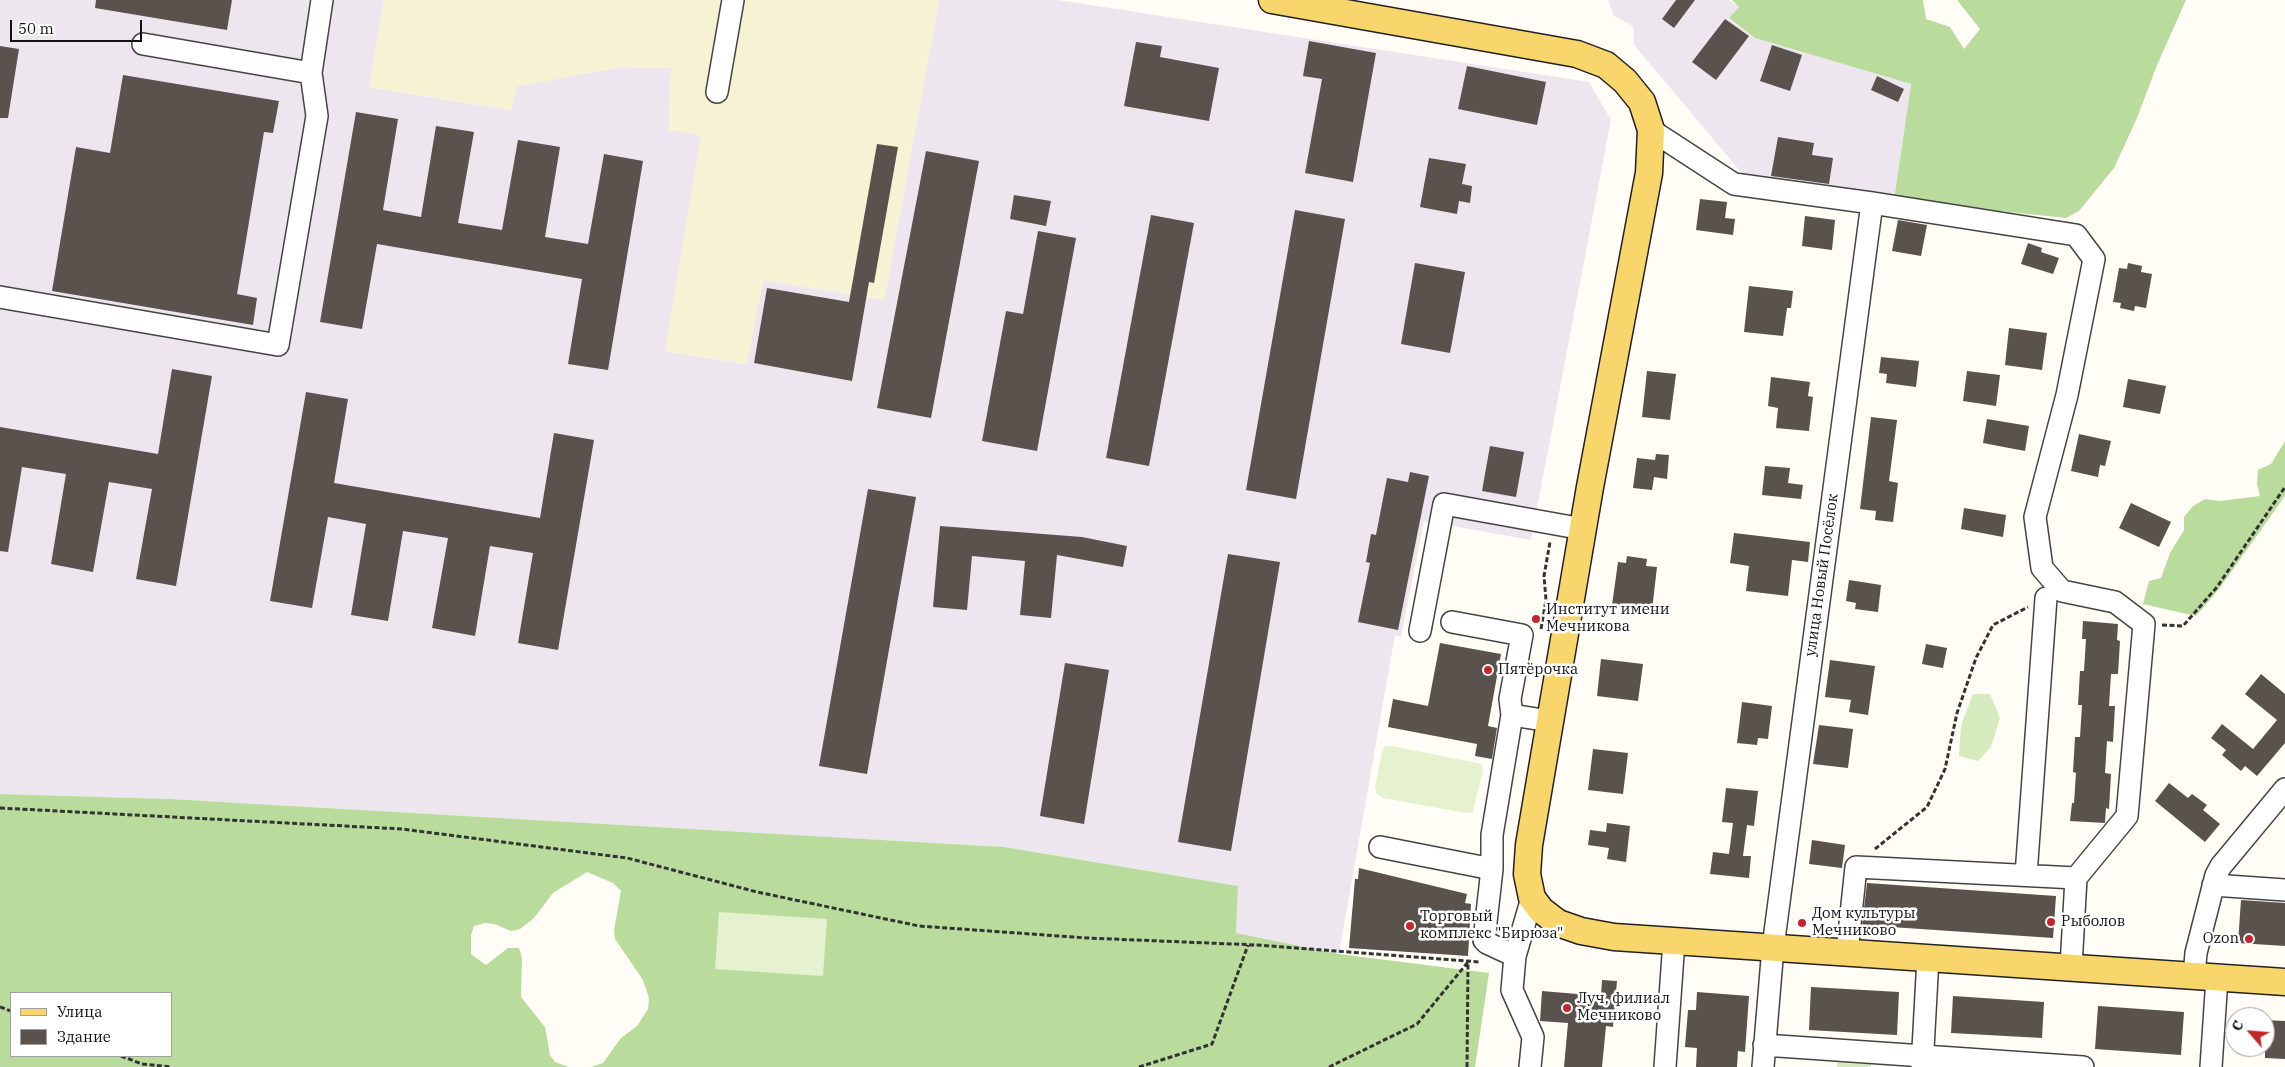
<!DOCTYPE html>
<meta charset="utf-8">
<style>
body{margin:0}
#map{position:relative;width:2285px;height:1067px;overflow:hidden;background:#fffdf5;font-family:"IBM Plex Serif",serif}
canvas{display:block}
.legend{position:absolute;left:10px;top:992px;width:162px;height:65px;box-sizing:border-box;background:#fff;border:1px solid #a0a0a0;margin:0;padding:6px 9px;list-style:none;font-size:15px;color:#111}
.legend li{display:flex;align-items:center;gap:10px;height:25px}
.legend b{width:25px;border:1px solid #a0a0a0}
.north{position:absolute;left:2225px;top:1007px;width:50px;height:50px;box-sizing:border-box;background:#fff;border:1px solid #a0a0a0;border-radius:50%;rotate:297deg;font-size:14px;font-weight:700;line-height:20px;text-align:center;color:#111}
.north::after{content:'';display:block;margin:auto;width:18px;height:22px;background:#c4262e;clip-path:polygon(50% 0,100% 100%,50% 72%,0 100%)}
.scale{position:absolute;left:10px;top:20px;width:132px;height:22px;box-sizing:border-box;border:2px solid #111;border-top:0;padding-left:6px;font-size:15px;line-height:18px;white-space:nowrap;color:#111;-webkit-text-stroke:4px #fff;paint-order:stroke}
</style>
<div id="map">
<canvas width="2285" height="1067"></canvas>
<ul class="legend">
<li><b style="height:6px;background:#f9d66b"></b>Улица</li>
<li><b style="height:14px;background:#5a524d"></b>Здание</li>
</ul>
<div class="north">С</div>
<div class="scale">50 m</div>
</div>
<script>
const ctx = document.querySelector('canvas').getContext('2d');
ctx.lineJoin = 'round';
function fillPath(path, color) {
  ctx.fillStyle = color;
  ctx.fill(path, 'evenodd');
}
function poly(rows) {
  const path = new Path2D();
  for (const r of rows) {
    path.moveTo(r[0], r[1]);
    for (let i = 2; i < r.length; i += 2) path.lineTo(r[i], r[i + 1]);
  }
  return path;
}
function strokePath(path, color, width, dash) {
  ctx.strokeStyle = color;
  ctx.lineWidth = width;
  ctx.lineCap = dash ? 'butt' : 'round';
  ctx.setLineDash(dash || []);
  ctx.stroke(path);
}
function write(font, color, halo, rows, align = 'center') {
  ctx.font = font + ' "IBM Plex Serif",serif';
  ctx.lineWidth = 5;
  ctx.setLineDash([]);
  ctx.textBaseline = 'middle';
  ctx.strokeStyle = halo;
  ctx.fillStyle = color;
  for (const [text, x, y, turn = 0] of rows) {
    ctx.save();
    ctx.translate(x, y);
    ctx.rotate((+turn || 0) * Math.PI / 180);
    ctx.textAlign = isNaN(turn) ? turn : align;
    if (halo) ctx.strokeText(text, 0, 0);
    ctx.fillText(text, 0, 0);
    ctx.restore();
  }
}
const industrial = poly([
 [0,0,384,0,369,87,511,110,516,86,621,67,671,68,669,129,701,135,666,351,746,364,763,280,884,300,939,0,1058,0,1589,82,1611,120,1531,540,1424,521,1401,637,1395,635,1339,954,1236,933,1238,886,1004,847,170,799,0,794],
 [1608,0,1729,0,1739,7,1729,19,1755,38,1911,84,1894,200,1746,178,1634,45,1633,26,1614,16]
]);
const farmland = poly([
 [384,0,939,0,884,300,763,280,747,364,665,351,701,135,669,130,671,68,621,67,517,86,511,110,369,87]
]);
const green = poly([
 [1973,694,1990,694,2000,718,1991,747,1978,761,1959,756,1961,725],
 [1837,1057,1871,1060,1871,1067,1837,1067]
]);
const forest = poly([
 [1732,0,1923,0,1926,19,1950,27,1964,49,1980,29,1957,0,2186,0,2157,65,2137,118,2114,168,2079,211,2066,218,1894,200,1911,84,1755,38,1729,18,1739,7],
 [2285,441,2285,496,2219,589,2196,616,2143,604,2149,581,2161,578,2170,553,2184,530,2184,517,2193,506,2205,499,2219,501,2260,496,2257,484,2258,470,2271,464],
 [0,794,170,799,1004,847,1238,886,1236,933,1339,954,1489,973,1475,1067,591,1067,603,1063,621,1038,637,1026,648,1009,649,998,643,980,615,939,614,930,621,891,613,883,587,872,553,893,534,918,520,929,511,931,494,924,485,923,474,926,471,935,471,954,486,965,508,948,519,948,522,958,521,997,545,1027,550,1055,555,1062,569,1067,0,1067],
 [11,993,171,993,171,1056,11,1056]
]);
const pitch = poly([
 [1385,746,1392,746,1482,764,1483,770,1473,812,1466,813,1383,798,1377,794,1375,788,1382,752],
 [719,912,827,919,823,976,715,969]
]);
const building = poly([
 [96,0,232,0,227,30,95,8],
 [1676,0,1695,0,1674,28,1662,19],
 [1725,19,1749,36,1716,80,1692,62],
 [1309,41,1376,53,1353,182,1305,173,1322,79,1303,76],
 [1136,42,1162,46,1160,57,1219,68,1209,121,1124,106],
 [1772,45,1802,55,1790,91,1760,81],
 [0,46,19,49,8,118,0,118],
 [1467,66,1546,82,1537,125,1458,109],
 [123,75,279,101,273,133,264,132,237,294,257,298,253,325,52,291,76,147,110,153],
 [1877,76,1904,89,1898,102,1871,90],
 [356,112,398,119,383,210,421,217,436,126,474,132,458,223,502,230,518,140,560,147,545,237,588,244,604,154,643,161,608,370,568,364,582,279,377,244,362,329,320,322],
 [1778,137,1814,143,1812,155,1833,158,1829,184,1771,176],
 [877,144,898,147,874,283,869,282,852,381,754,363,767,288,849,302],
 [926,151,979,161,931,418,877,408],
 [1429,158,1466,164,1462,184,1472,186,1470,203,1459,201,1457,214,1420,207],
 [1014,195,1051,201,1046,226,1010,219],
 [1700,199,1727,202,1725,218,1735,219,1733,235,1696,230],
 [1295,210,1345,219,1296,499,1246,490],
 [1151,215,1194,223,1149,466,1106,458],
 [1805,216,1835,220,1832,250,1802,246],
 [1898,220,1927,225,1921,256,1892,251],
 [1038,231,1076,238,1037,451,982,441,1006,311,1023,314],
 [2028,243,2042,248,2041,252,2059,258,2053,274,2021,264],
 [1415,263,1465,272,1450,353,1401,344],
 [2128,263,2142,266,2141,272,2152,274,2146,308,2135,306,2134,311,2120,308,2121,303,2113,302,2119,268,2127,269],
 [1749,286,1793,291,1791,308,1787,308,1783,336,1744,332],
 [2009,328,2047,333,2042,370,2005,365],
 [1881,357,1919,361,1916,387,1886,383,1887,374,1879,373],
 [172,369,212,376,176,586,136,579,152,489,109,482,93,572,51,564,66,474,22,467,8,552,0,551,0,427,158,454],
 [1647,371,1676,374,1670,420,1642,417],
 [1967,371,2000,375,1996,406,1963,401],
 [1771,377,1810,382,1808,396,1813,397,1809,431,1776,428,1778,408,1768,406],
 [2128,379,2166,386,2160,414,2123,407],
 [306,392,348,399,334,483,540,518,554,433,594,440,558,650,518,643,533,553,490,546,475,636,432,628,448,538,403,531,388,621,351,615,366,524,328,517,312,608,270,601],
 [1871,417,1897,420,1889,481,1898,483,1893,522,1875,520,1876,511,1860,509],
 [1987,419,2029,426,2025,451,1983,443],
 [2079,434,2111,441,2105,466,2100,465,2098,477,2071,471],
 [1490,446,1524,452,1516,497,1482,491],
 [1656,454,1669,455,1667,479,1654,477,1652,490,1633,488,1637,458,1655,460],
 [1765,466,1790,468,1788,483,1803,485,1801,499,1762,495],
 [1410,472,1429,476,1398,630,1358,622,1370,563,1366,562,1371,534,1376,535,1387,478,1408,482],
 [868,489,916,497,867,774,819,766],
 [2131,503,2171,522,2159,547,2119,528],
 [1964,508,2006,515,2003,537,1961,529],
 [940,526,1082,537,1127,546,1123,567,1057,555,1051,618,1020,615,1025,561,972,556,967,610,933,607],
 [1734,533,1810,542,1808,562,1792,560,1788,596,1746,591,1749,566,1730,563],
 [1228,554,1280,562,1231,851,1178,842],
 [1627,556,1647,559,1646,566,1657,567,1652,610,1612,605,1618,562,1626,563],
 [1849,580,1881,585,1878,612,1855,609,1856,603,1846,601],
 [2083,621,2118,624,2117,640,2120,641,2118,674,2111,674,2109,706,2115,706,2113,742,2107,741,2105,773,2111,774,2109,809,2106,808,2105,823,2070,821,2072,803,2074,803,2076,773,2073,772,2075,737,2080,737,2082,705,2078,705,2080,671,2084,671,2086,639,2082,639],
 [1440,643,1501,654,1488,726,1497,728,1492,759,1475,756,1477,744,1388,727,1393,699,1428,706],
 [1926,644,1947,648,1943,668,1922,664],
 [1601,659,1643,664,1638,701,1597,696],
 [1830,660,1875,666,1868,715,1849,712,1851,700,1825,697],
 [1065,663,1109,670,1084,824,1040,816],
 [2261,674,2285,694,2285,743,2257,776,2245,766,2241,771,2222,755,2226,750,2211,738,2222,724,2253,749,2277,720,2245,694],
 [1742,702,1772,706,1768,739,1758,738,1757,745,1737,743],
 [1819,725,1853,729,1848,768,1813,764],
 [1593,749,1628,753,1623,794,1588,790],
 [2169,783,2188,798,2192,794,2207,805,2203,810,2220,824,2205,842,2155,801],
 [1726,788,1758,791,1754,826,1747,825,1743,856,1751,856,1749,878,1710,874,1713,852,1729,854,1733,823,1722,822],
 [1607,823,1630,826,1626,862,1607,859,1609,848,1588,845,1590,830,1606,832],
 [1812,840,1845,845,1842,868,1809,864],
 [1359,868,1467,894,1465,903,1471,904,1468,956,1349,948,1355,879,1358,879],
 [1867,883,2056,896,2053,938,1862,925],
 [2241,900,2285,903,2285,946,2238,943],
 [1602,980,1617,981,1613,1027,1606,1026,1602,1067,1564,1067,1568,1023,1540,1021,1542,991,1601,996],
 [1811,987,1899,992,1897,1035,1809,1030],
 [1697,992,1749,996,1745,1052,1738,1051,1737,1067,1696,1067,1697,1048,1685,1047,1688,1010,1696,1010],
 [1953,996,2044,1002,2042,1038,1951,1033],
 [2098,1006,2184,1012,2181,1055,2095,1049],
 [2265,1020,2285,1021,2285,1059,2265,1058]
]);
const path = poly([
 [2162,625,2183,626,2217,587,2285,487],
 [1541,629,1546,600,1544,576,1550,542],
 [0,808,402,829,627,858,757,892,919,926,1087,938,1257,945,1480,962],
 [1875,849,1927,807,1945,769,1957,713,1976,658,1993,625,2028,607],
 [0,1007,11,1011],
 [121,1056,142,1064,171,1067],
 [1139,1067,1212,1044,1248,945],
 [1329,1067,1417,1024,1468,962],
 [1467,1067,1468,963]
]);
const minor = poly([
 [143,44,311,73,322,0],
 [717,92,733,0],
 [1651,130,1734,184,1872,203,2076,235,2094,259,2067,395,2035,517,2042,568,2062,591,2115,602,2144,624,2127,816,2076,878],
 [0,297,278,345,317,116,311,73],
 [1452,622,1522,635,1510,699,1512,715],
 [1420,631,1444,504,1583,529],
 [1380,847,1492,869],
 [2026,875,2046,598],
 [2213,885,2285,890],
 [1847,952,1856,867,2076,878,2071,967],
 [1515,956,1487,943,1484,940,1492,869,1492,835,1512,715,1549,721],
 [2194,976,2196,953,2216,875,2221,866,2285,789],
 [1764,1045,2083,1067],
 [1530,1067,1533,1037,1512,990,1515,956,1532,898],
 [1665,1067,1674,941],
 [1763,1067,1773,947,1872,203],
 [1922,1067,1928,958],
 [2211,1067,2217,978]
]);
const major = poly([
 [1272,0,1577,54,1606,65,1625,81,1642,102,1651,130,1649,173,1590,487,1529,845,1527,874,1532,898,1541,910,1558,923,1581,931,1614,937,2285,982]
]);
const markers = [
 [1536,619,5,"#c4262e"],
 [1488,670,5,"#c4262e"],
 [2051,922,5,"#c4262e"],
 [1802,923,5,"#c4262e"],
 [1410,926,5,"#c4262e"],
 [2249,939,5,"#c4262e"],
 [1567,1008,5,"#c4262e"]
];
const streetNames = [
 ["улица Новый Посёлок",1822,575,-82]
];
const poiNames = [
 ["Институт имени",1546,610],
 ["Мечникова",1546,627],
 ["Пятёрочка",1498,670],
 ["Дом культуры",1812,914],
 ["Мечниково",1812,931],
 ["Торговый",1420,917],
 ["комплекс \"Бирюза\"",1420,934],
 ["Рыболов",2061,922],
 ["Ozon",2239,939,"right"],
 ["Луч, филиал",1577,999],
 ["Мечниково",1577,1016]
];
fillPath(industrial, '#eee6ef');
fillPath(farmland, '#f6f3d4');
fillPath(green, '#d5ebbd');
fillPath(forest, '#b9dc9c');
fillPath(pitch, '#e6f2cf');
fillPath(building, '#5a524d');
strokePath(minor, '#444', 24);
strokePath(major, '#222', 29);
strokePath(path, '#333', 3, [5, 2.5]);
strokePath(minor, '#fff', 21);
strokePath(major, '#f9d66b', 26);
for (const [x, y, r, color] of markers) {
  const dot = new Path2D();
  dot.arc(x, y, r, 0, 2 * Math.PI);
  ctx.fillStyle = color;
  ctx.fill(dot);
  strokePath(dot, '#fff', 2);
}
write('15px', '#111', '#fff', streetNames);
write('15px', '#111', '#fff', poiNames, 'left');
</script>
